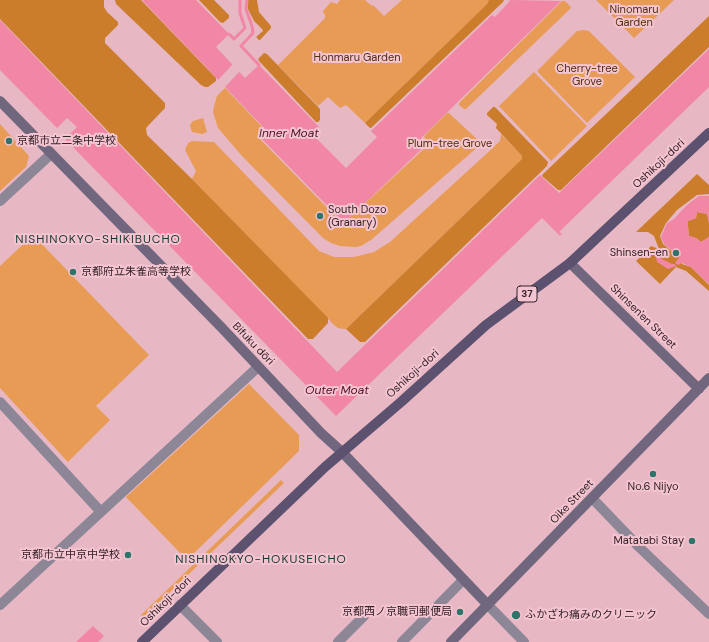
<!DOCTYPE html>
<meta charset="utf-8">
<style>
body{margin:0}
canvas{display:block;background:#e7b8c4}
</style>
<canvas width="709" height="642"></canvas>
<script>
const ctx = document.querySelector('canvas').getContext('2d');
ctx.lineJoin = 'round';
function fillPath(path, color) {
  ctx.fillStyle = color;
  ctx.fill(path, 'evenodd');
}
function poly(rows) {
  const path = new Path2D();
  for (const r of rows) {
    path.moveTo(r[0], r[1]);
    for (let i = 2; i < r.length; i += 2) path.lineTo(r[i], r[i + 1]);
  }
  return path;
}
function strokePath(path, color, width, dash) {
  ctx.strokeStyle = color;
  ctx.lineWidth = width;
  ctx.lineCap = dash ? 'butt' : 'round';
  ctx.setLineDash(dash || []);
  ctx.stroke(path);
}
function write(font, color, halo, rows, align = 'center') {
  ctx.font = font + ' "DM Sans","Noto Sans JP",sans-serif';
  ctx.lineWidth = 4;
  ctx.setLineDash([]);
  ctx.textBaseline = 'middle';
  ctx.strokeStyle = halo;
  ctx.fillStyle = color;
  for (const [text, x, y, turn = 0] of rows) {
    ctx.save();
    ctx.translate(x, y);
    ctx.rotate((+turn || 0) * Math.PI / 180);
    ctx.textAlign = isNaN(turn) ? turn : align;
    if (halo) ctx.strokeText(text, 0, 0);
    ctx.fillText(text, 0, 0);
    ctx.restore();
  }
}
const green = poly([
 [340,0,365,0,372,6,373,5,384,16,402,0,489,0,487,4,365,123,346,105,340,108,328,97,318,106,278,65,325,18,325,15,323,12,323,11,331,2,337,4],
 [596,0,674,0,634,38],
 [562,1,565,1,571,7,570,9,466,109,464,109,459,105,459,103],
 [584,30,589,31,635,77,587,123,537,71,577,31],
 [534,72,587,126,551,161,499,106],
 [225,88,266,131,259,138,343,224,428,145,424,136,447,113,449,113,481,143,480,145,371,240,361,246,355,247,340,246,331,243,323,238,242,156,218,128,213,112,214,106,217,96],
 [203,118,207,132,202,134,192,132,190,125,193,121],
 [0,124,29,156,26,167,0,191],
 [501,134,522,156,522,159,346,329,344,329,338,328,334,325,192,179,196,171,185,150,188,143,192,141,214,142,319,251,334,257,354,257,374,252,390,242,484,156,500,141],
 [33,235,149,355,96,406,110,420,68,462,0,388,0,266],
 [249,384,299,435,299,451,187,560,126,497],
 [281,480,284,483,143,618,141,615]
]);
const forest = poly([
 [0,0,104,0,104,7,107,12,118,22,118,25,105,38,105,43,165,103,165,108,146,128,147,135,192,179,328,318,328,323,313,339,308,339,0,19],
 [115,0,141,0,216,78,216,81,208,87,205,87,201,85,116,4],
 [199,0,214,0,229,15,229,18,223,23,220,22],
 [248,0,257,0,259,12,271,26,271,28,260,40,259,40,256,37,263,31,262,29,254,21,248,9],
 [489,0,504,0,503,2,371,128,370,128,365,123,487,4],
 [709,16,709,47,561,190,558,190,542,176,543,174],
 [264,53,267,54,320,109,320,120,318,122,316,122,259,61,258,59],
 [493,107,495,107,548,162,547,166,365,342,360,342,346,329,522,159,522,156,496,128,497,124,487,115,487,113],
 [697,174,709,185,709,194,697,195,677,210,666,223,660,236,663,244,674,253,676,251,680,255,679,258,682,264,691,267,709,285,709,291,686,271,676,267,660,284,636,261,651,246,659,249,654,236,648,232,636,232],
 [697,212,707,214,709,223,709,237,701,242,696,238,689,236,688,227,688,221,696,218]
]);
const water = poly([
 [142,0,196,0,229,34,216,47,245,78,259,65,319,127,312,134,346,168,377,137,371,131,492,15,495,17,510,1,509,0,561,1,421,138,427,144,344,223,261,138,267,131],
 [0,20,337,372,540,175,559,193,709,49,709,87,559,232,562,234,560,236,542,218,336,416,65,139,77,127,67,118,57,128,0,70],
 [699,196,709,196,709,223,707,214,697,212,696,218,688,221,688,227,689,236,696,238,701,242,709,237,709,284,691,267,682,263,678,265,675,263,681,255,677,251,674,252,664,244,661,237,667,223,674,219,687,205],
 [659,256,662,259,672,264,674,264,677,266,668,269,657,262,656,257],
 [93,626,104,636,98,642,76,642]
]);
const pier = poly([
 [233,64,240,71,225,87,218,80]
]);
const stream = poly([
 [247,0,246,9,252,26,253,33,241,46,259,65],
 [229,34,234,39,245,28,240,13,240,0]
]);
const street = poly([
 [0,201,51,154],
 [0,402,101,512],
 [592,498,639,547,709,614],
 [0,605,258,367],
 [180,605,217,642],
 [488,605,524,642],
 [338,642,364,616],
 [402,642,463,580]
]);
const secondary = poly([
 [0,101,222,328,321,433,342,452,488,605],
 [570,263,699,389],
 [451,642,709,378]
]);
const primary = poly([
 [142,642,325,467,401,402,486,325,570,263,709,133]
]);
const markers = [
 [9,141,4,"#2e746a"],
 [320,216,4,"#2e746a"],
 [676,253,4,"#2e746a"],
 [73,272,4,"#2e746a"],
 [653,474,4,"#2e746a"],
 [692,541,4,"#2e746a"],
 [128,555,4,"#2e746a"],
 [460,612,4,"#2e746a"],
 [516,615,5,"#2e746a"]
];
const shields = [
 [527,294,20]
];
const shieldNames = [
 ["37",527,294]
];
const parkNames = [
 ["Ninomaru",634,10],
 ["Garden",634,23],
 ["Honmaru Garden",357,58],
 ["Cherry-tree",587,69],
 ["Grove",587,82],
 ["Plum-tree Grove",450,144]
];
const poiNames = [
 ["京都市立二条中学校",17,141],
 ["South Dozo",328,210],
 ["(Granary)",328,223],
 ["Shinsen-en",668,253,"right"],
 ["京都府立朱雀高等学校",81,272],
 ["No.6 Nijyo",653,487,"center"],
 ["Matatabi Stay",684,541,"right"],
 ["京都市立中京中学校",120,555,"right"],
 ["京都西ノ京職司郵便局",452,612,"right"],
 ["ふかざわ痛みのクリニック",525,615]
];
const streetNames = [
 ["Oshikoji-dori",659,164,-43],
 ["Shinsen'en Street",643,317,44],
 ["Bifuku dōri",253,344,46],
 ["Oshikoji-dori",413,374,-42],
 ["Oike Street",572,502,-46],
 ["Oshikoji-dori",166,602,-44]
];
const waterNames = [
 ["Inner Moat",289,134],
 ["Outer Moat",337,391]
];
const neighbourhoodNames = [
 ["NISHINOKYO-SHIKIBUCHO",98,240],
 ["NISHINOKYO-HOKUSEICHO",261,560]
];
fillPath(green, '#e79b54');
fillPath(forest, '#cb7d2b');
fillPath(water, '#f186a5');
fillPath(pier, '#e7b8c4');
strokePath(stream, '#f186a5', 3);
strokePath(street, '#8c8697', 10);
strokePath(secondary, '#70677f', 10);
strokePath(primary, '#5c516e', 10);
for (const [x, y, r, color] of markers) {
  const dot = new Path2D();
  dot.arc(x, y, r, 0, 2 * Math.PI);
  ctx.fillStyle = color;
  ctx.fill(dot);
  strokePath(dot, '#f4c5d0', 1.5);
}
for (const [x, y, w] of shields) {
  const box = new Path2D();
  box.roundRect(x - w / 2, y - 8, w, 16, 3);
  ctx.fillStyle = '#f4c5d0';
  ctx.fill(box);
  strokePath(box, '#352328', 1);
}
write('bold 10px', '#352328', null, shieldNames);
write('11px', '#50300f', '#f4c5d0', parkNames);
write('11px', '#352328', '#f4c5d0', poiNames, 'left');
write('11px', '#352328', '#f4c5d0', streetNames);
write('italic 12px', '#54132b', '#f4c5d0', waterNames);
ctx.letterSpacing = '1px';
write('12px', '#153631', '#f4c5d0', neighbourhoodNames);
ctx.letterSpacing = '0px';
</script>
